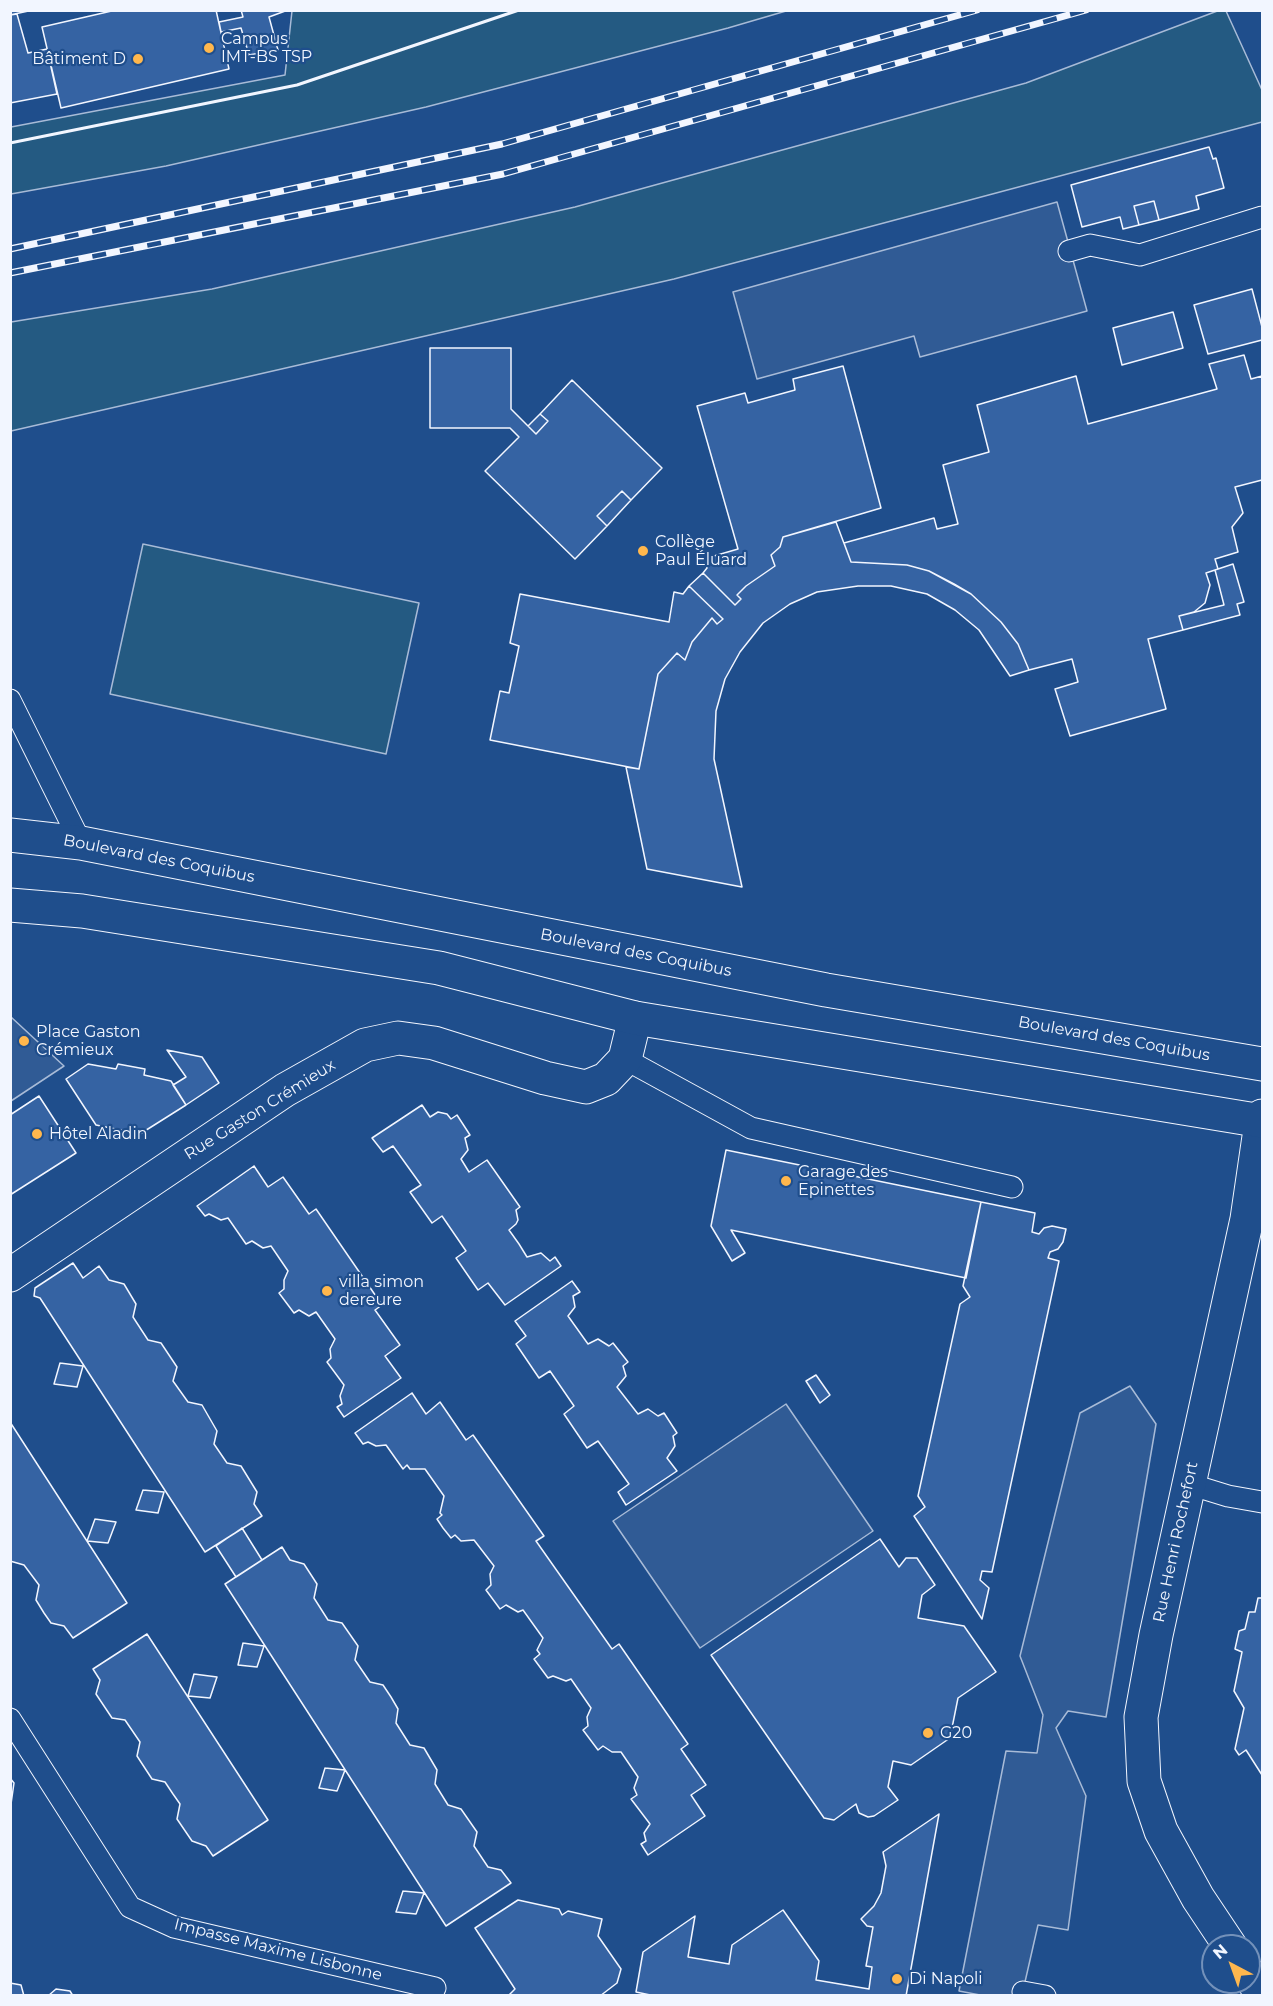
<!DOCTYPE html>
<meta charset="utf-8">
<style>
body{margin:0}
#map{position:relative;width:1273px;height:2006px;overflow:hidden;background:#1f4e8c;font-family:Montserrat,sans-serif}
canvas{display:block}
.frame{position:absolute;inset:0;border:12px solid #f2f6ff;pointer-events:none}
.north{position:absolute;left:1201px;top:1934px;width:60px;height:60px;box-sizing:border-box;background:#1f4e8c;border:2px solid #7391ba;border-radius:50%;rotate:319deg;font-size:16px;font-weight:700;line-height:24px;text-align:center;color:#f2f6ff}
.north::after{content:'';display:block;margin:auto;width:21px;height:27px;background:#ffb74d;clip-path:polygon(50% 0,100% 100%,50% 72%,0 100%)}
</style>
<div id="map">
<canvas width="1273" height="2006"></canvas>
<div class="frame"></div>
<div class="north">N</div>
</div>
<script>
const ctx = document.querySelector('canvas').getContext('2d');
ctx.lineJoin = 'round';
function fillPath(path, color) {
  ctx.fillStyle = color;
  ctx.fill(path, 'evenodd');
}
function poly(rows) {
  const path = new Path2D();
  for (const r of rows) {
    path.moveTo(r[0], r[1]);
    for (let i = 2; i < r.length; i += 2) path.lineTo(r[i], r[i + 1]);
  }
  return path;
}
function strokePath(path, color, width, dash) {
  ctx.strokeStyle = color;
  ctx.lineWidth = width;
  ctx.lineCap = dash ? 'butt' : 'round';
  ctx.setLineDash(dash || []);
  ctx.stroke(path);
}
function write(font, color, halo, rows, align = 'center') {
  ctx.font = font + ' Montserrat,sans-serif';
  ctx.lineWidth = 4.5;
  ctx.setLineDash([]);
  ctx.textBaseline = 'middle';
  ctx.strokeStyle = halo;
  ctx.fillStyle = color;
  for (const [text, x, y, turn = 0] of rows) {
    ctx.save();
    ctx.translate(x, y);
    ctx.rotate((+turn || 0) * Math.PI / 180);
    ctx.textAlign = isNaN(turn) ? turn : align;
    if (halo) ctx.strokeText(text, 0, 0);
    ctx.fillText(text, 0, 0);
    ctx.restore();
  }
}
const green = poly([
 [1220,10,1226,11,1262,90,1262,122,674,279,11,431,11,322,212,289,575,207,1026,83,1220,10],
 [292,11,292,10,786,11,728,28,426,107,166,166,11,194,11,127,285,75,292,11],
 [143,544,419,603,386,754,110,694,143,544]
]);
const parking = poly([
 [1057,202,1087,311,920,357,914,336,757,379,733,292,1057,202],
 [11,1017,64,1066,11,1101,10,1101,11,1017],
 [1130,1386,1156,1424,1106,1717,1068,1711,1056,1728,1086,1796,1068,1930,1038,1925,1022,1995,980,1995,959,1991,1006,1751,1037,1753,1043,1715,1020,1656,1080,1413,1130,1386],
 [786,1404,873,1531,700,1648,613,1521,786,1404]
]);
const building = poly([
 [10,10,33,10,10,15,10,10],
 [116,10,216,10,229,69,61,108,42,27,116,10],
 [241,10,288,10,269,17,278,50,249,55,241,28,221,32,219,22,243,17,241,10],
 [17,14,28,53,47,49,57,94,10,103,10,15,17,14],
 [1209,147,1213,159,1216,158,1224,188,1196,196,1199,209,1159,220,1154,201,1134,206,1139,225,1123,229,1120,217,1082,227,1071,185,1209,147],
 [1154,201,1159,220,1139,225,1134,206,1154,201],
 [1252,289,1262,327,1262,340,1208,354,1194,305,1252,289],
 [1173,312,1183,348,1122,365,1113,328,1173,312],
 [430,348,511,348,511,409,536,434,548,421,540,414,572,380,662,468,631,500,622,491,597,516,607,526,575,559,485,471,519,437,510,428,430,428,430,348],
 [1244,355,1251,379,1262,376,1262,480,1235,487,1243,513,1232,527,1238,552,1215,559,1218,569,1206,573,1210,585,1205,603,1194,612,1179,616,1183,630,1148,639,1166,709,1070,736,1055,689,1078,682,1072,659,1029,670,1018,644,1001,622,971,594,954,584,929,571,907,565,851,562,844,543,934,518,937,529,958,524,943,465,989,452,977,405,1076,376,1088,424,1217,389,1209,364,1244,355],
 [843,366,881,508,783,537,780,547,771,555,775,566,746,586,737,595,741,599,735,605,703,573,707,568,707,558,738,549,697,406,745,393,748,403,795,390,793,379,843,366],
 [540,414,548,421,536,434,528,426,540,414],
 [622,491,631,500,607,526,597,516,622,491],
 [836,522,851,562,907,565,929,571,971,594,1001,622,1018,644,1029,670,1010,676,979,630,955,610,927,594,891,586,858,586,817,592,790,604,763,623,740,652,725,679,716,711,714,759,742,887,647,869,626,767,639,769,658,674,677,653,685,660,692,642,712,618,717,624,723,619,689,586,703,573,735,605,741,599,737,595,746,586,775,566,771,555,780,547,783,537,836,522],
 [1233,564,1244,602,1237,604,1240,615,1183,630,1179,616,1224,605,1215,570,1233,564],
 [689,586,723,619,717,624,712,618,692,642,685,660,677,653,658,674,639,769,490,740,500,691,509,693,519,646,510,643,520,594,669,622,674,592,683,594,689,586],
 [167,1050,202,1057,219,1083,186,1105,173,1085,186,1077,167,1050],
 [88,1064,116,1069,118,1064,145,1069,144,1075,171,1081,186,1105,140,1134,96,1125,66,1079,88,1064],
 [39,1096,76,1153,10,1195,10,1115,39,1096],
 [422,1105,430,1117,438,1112,447,1114,451,1119,457,1115,470,1135,465,1138,468,1150,461,1159,469,1172,487,1160,520,1207,516,1210,518,1220,516,1224,509,1230,519,1244,527,1257,541,1253,550,1261,555,1257,561,1266,505,1305,488,1283,478,1290,456,1258,466,1251,442,1216,432,1223,410,1192,421,1185,393,1146,383,1152,372,1138,422,1105],
 [726,1150,981,1202,966,1278,731,1230,745,1253,732,1261,711,1226,726,1150],
 [254,1166,268,1187,283,1177,309,1214,316,1209,382,1305,375,1310,400,1345,385,1356,401,1378,344,1417,337,1407,342,1404,340,1396,344,1385,327,1362,331,1358,330,1349,335,1339,316,1312,309,1316,299,1310,294,1313,279,1293,284,1289,284,1280,288,1271,271,1246,263,1248,252,1241,246,1244,228,1218,221,1220,209,1214,205,1216,197,1206,254,1166],
 [981,1202,1035,1213,1032,1232,1039,1234,1044,1228,1052,1226,1066,1229,1063,1242,1058,1249,1050,1252,1048,1258,1059,1261,992,1572,982,1571,980,1580,989,1588,982,1619,914,1516,925,1507,918,1496,960,1304,970,1297,963,1286,981,1202],
 [73,1263,83,1278,99,1266,109,1280,124,1284,136,1304,133,1317,148,1340,161,1343,177,1367,173,1381,188,1402,202,1405,217,1431,214,1444,227,1463,241,1466,257,1492,254,1504,262,1516,205,1552,40,1298,34,1296,35,1288,73,1263],
 [572,1281,580,1292,573,1296,575,1307,568,1316,588,1344,598,1339,609,1346,613,1343,628,1362,623,1366,626,1376,617,1387,638,1414,648,1409,658,1416,664,1413,677,1433,673,1436,675,1446,667,1458,677,1471,626,1505,618,1492,629,1484,598,1441,587,1448,564,1414,574,1406,550,1371,539,1378,516,1344,526,1336,515,1321,572,1281],
 [60,1363,83,1366,77,1387,54,1384,60,1363],
 [816,1375,830,1395,820,1403,806,1381,816,1375],
 [412,1393,426,1414,440,1402,466,1440,473,1435,544,1536,536,1541,612,1649,619,1644,688,1744,681,1749,706,1785,691,1795,705,1816,648,1855,641,1844,646,1841,644,1833,650,1824,631,1799,637,1795,634,1788,638,1777,621,1752,612,1752,603,1746,598,1750,583,1730,588,1726,587,1717,591,1708,571,1679,566,1681,553,1676,548,1678,534,1659,540,1654,537,1650,543,1638,523,1610,518,1612,506,1605,500,1609,486,1590,491,1585,490,1574,494,1566,474,1540,461,1541,455,1535,451,1538,443,1528,437,1519,442,1515,440,1513,444,1496,425,1469,410,1469,407,1465,403,1469,386,1445,376,1446,368,1442,363,1444,355,1433,412,1393],
 [10,1422,127,1603,73,1638,64,1626,51,1623,44,1613,36,1600,39,1585,24,1565,10,1561,10,1422],
 [143,1490,164,1492,158,1513,136,1510,143,1490],
 [95,1519,116,1522,108,1543,87,1541,95,1519],
 [242,1528,262,1560,236,1577,216,1546,242,1528],
 [880,1539,899,1567,906,1558,917,1558,935,1585,922,1595,918,1618,964,1626,996,1672,958,1698,950,1738,911,1765,893,1761,888,1787,898,1800,874,1816,868,1817,859,1813,856,1804,834,1820,824,1818,711,1655,880,1539],
 [282,1547,290,1560,304,1564,317,1584,314,1598,328,1620,342,1623,358,1646,355,1660,370,1682,383,1685,391,1697,398,1709,396,1723,410,1745,424,1748,437,1770,435,1784,448,1805,461,1809,477,1832,474,1846,488,1867,501,1870,511,1883,446,1926,225,1584,282,1547],
 [1258,1598,1262,1598,1262,1775,1246,1750,1239,1755,1235,1749,1244,1708,1234,1691,1242,1652,1235,1649,1239,1631,1245,1629,1249,1612,1255,1612,1258,1598],
 [147,1634,268,1820,213,1856,206,1846,192,1841,177,1819,180,1804,173,1794,165,1782,152,1779,137,1756,140,1742,125,1720,112,1718,96,1694,100,1680,93,1669,147,1634],
 [243,1643,264,1646,257,1667,238,1665,243,1643],
 [194,1674,217,1677,210,1698,188,1696,194,1674],
 [325,1768,345,1770,337,1791,319,1788,325,1768],
 [10,1778,14,1783,10,1811,10,1778],
 [939,1814,906,1996,655,1996,636,1992,643,1952,695,1916,688,1957,729,1964,732,1945,783,1910,819,1961,816,1980,869,1989,872,1967,866,1966,873,1927,867,1926,861,1919,874,1906,881,1893,886,1866,883,1852,939,1814],
 [403,1891,424,1893,416,1914,396,1912,403,1891],
 [518,1900,559,1909,562,1915,568,1911,602,1919,598,1936,621,1969,617,1983,600,1996,508,1996,515,1989,475,1928,518,1900],
 [10,1983,21,1985,24,1996,10,1996,10,1983],
 [56,1989,70,1991,73,1996,48,1996,56,1989]
]);
const lane = poly([
 [1069,251,1090,245,1140,255,1262,217],
 [10,700,81,843],
 [625,1059,751,1128,1012,1187],
 [1189,1484,1228,1496,1262,1502],
 [10,1719,130,1907,174,1927,435,1988],
 [1023,1992,1045,1996]
]);
const street = poly([
 [10,1275,285,1090,365,1045,398,1038,434,1043,545,1078,586,1087,606,1079,625,1059,635,1018],
 [1230,1946,1198,1898,1161,1831,1144,1781,1141,1717,1156,1635,1247,1219,1262,1116],
 [1249,1974,1262,1995]
]);
const secondary = poly([
 [10,835,81,843,826,990,1262,1064],
 [10,905,82,911,439,968,635,1018,1262,1121]
]);
const rail = poly([
 [10,249,502,144,977,10],
 [10,273,503,174,1086,10]
]);
const wall = poly([
 [10,143,297,85,519,10]
]);
const markers = [
 [209,48,6,"#ffb74d"],
 [138,59,6,"#ffb74d"],
 [643,551,6,"#ffb74d"],
 [24,1041,6,"#ffb74d"],
 [37,1134,6,"#ffb74d"],
 [786,1181,6,"#ffb74d"],
 [327,1291,6,"#ffb74d"],
 [928,1733,6,"#ffb74d"],
 [897,1979,6,"#ffb74d"]
];
const poiNames = [
 ["Campus",221,39],
 ["IMT-BS TSP",221,57],
 ["Bâtiment D",126,59,"right"],
 ["Collège",655,542],
 ["Paul Éluard",655,560],
 ["Place Gaston",36,1032],
 ["Crémieux",36,1050],
 ["Hôtel Aladin",49,1134],
 ["Garage des",798,1172],
 ["Epinettes",798,1190],
 ["villa simon",339,1282],
 ["dereure",339,1300],
 ["G20",940,1733],
 ["Di Napoli",909,1979]
];
const streetNames = [
 ["Boulevard des Coquibus",159,859,11],
 ["Boulevard des Coquibus",636,953,11],
 ["Boulevard des Coquibus",1114,1039,10],
 ["Rue Gaston Crémieux",260,1110,-32],
 ["Rue Henri Rochefort",1176,1542,-78],
 ["Impasse Maxime Lisbonne",278,1950,14]
];
fillPath(green, '#245a82');
strokePath(green, '#a8bbd7', 1.5);
fillPath(parking, '#305b95');
strokePath(parking, '#a8bbd7', 1.5);
fillPath(building, '#3563a3');
strokePath(building, '#f2f6ff', 1.5);
strokePath(lane, '#f2f6ff', 23);
strokePath(street, '#f2f6ff', 35);
strokePath(secondary, '#f2f6ff', 35);
strokePath(lane, '#1f4e8c', 21);
strokePath(street, '#1f4e8c', 33);
strokePath(secondary, '#1f4e8c', 33);
strokePath(rail, '#f2f6ff', 7);
strokePath(rail, '#1f4e8c', 4.5, [14]);
strokePath(wall, '#f2f6ff', 3);
for (const [x, y, r, color] of markers) {
  const dot = new Path2D();
  dot.arc(x, y, r, 0, 2 * Math.PI);
  ctx.fillStyle = color;
  ctx.fill(dot);
  strokePath(dot, '#1f4e8c', 2);
}
write('16px', '#f2f6ff', '#1f4e8c', poiNames, 'left');
write('16px', '#f2f6ff', '#1f4e8c', streetNames);
</script>
